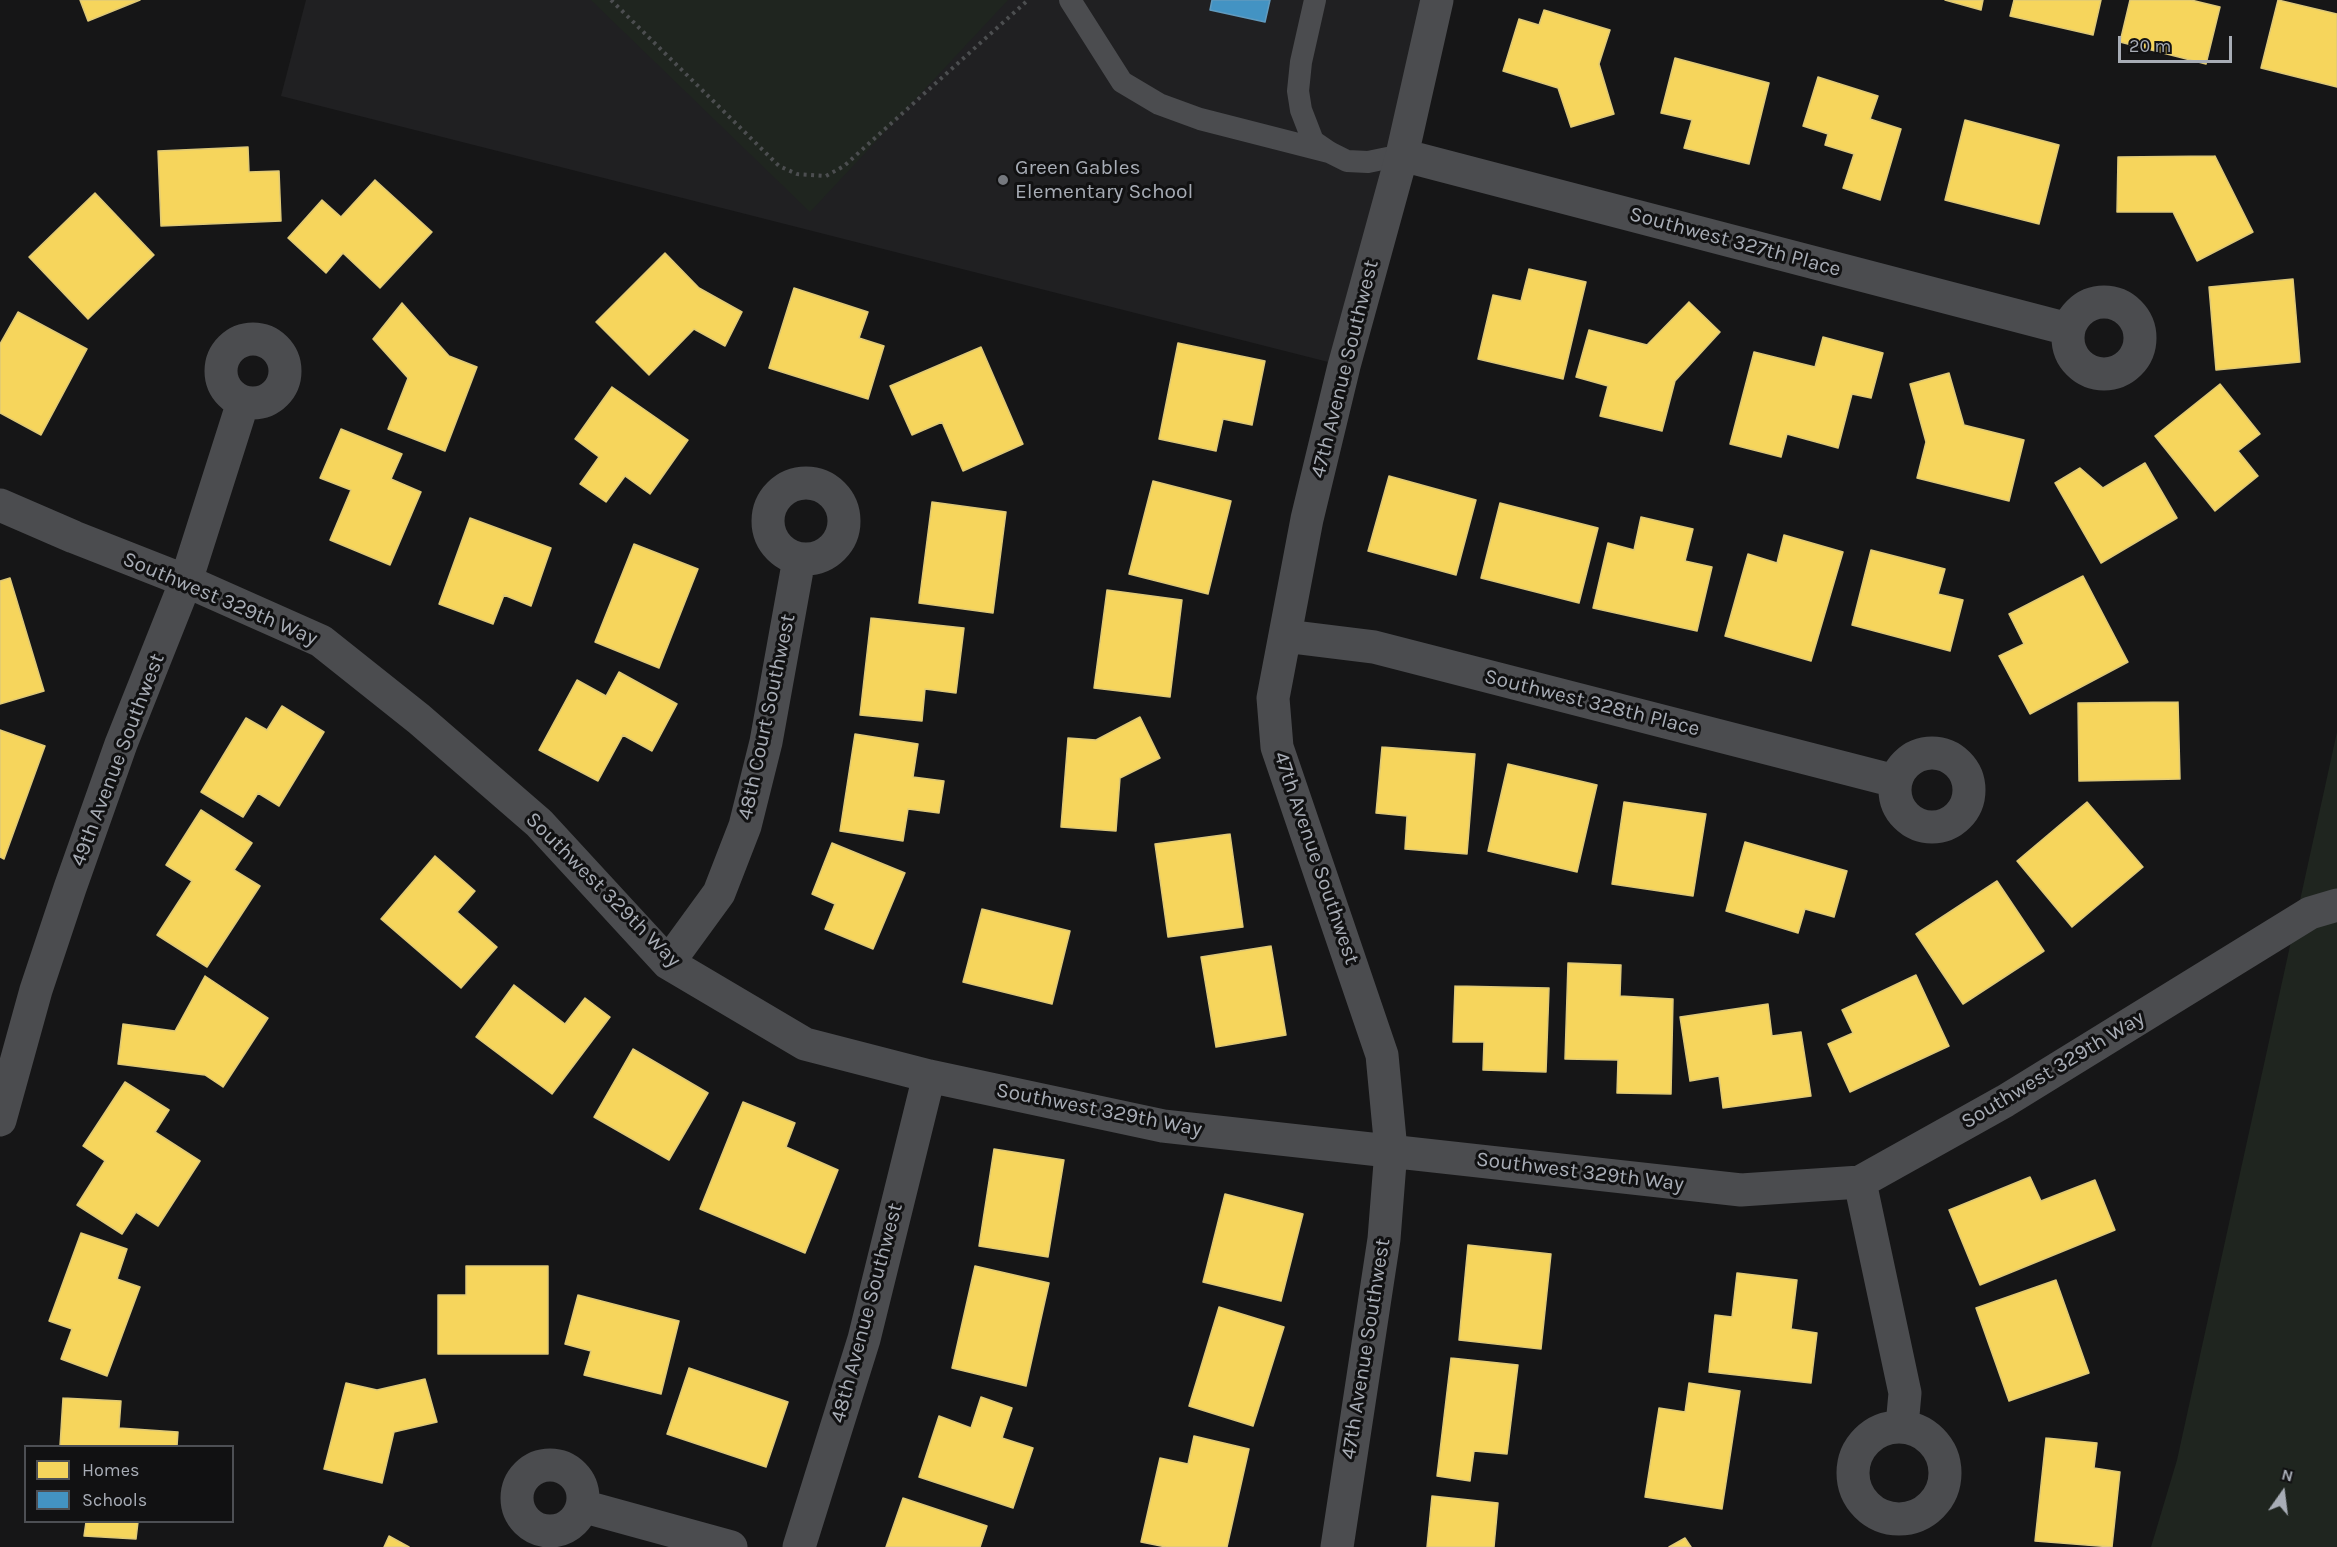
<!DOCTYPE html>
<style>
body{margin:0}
#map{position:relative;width:2337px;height:1547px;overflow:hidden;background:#161617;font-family:Karla,sans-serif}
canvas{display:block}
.legend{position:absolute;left:24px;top:1445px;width:210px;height:78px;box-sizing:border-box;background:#111112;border:2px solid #4d4f54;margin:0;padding:8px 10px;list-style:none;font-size:18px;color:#a8adb6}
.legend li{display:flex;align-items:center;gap:12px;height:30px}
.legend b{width:30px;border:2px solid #4d4f54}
.north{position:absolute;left:2253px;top:1463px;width:60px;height:60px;-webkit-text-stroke:4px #111112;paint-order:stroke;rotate:14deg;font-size:16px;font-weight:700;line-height:24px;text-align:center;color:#a8adb6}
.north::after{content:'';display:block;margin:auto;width:21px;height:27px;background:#a8adb6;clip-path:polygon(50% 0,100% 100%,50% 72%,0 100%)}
.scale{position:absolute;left:2118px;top:36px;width:114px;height:27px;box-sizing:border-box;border:3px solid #a8adb6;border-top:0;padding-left:8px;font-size:18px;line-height:21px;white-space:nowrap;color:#a8adb6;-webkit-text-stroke:4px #111112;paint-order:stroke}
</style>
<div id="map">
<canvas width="2337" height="1547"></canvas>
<ul class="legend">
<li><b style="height:16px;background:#f6d55c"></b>Homes</li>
<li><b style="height:16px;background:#4393c3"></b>Schools</li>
</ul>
<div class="north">N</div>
<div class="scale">20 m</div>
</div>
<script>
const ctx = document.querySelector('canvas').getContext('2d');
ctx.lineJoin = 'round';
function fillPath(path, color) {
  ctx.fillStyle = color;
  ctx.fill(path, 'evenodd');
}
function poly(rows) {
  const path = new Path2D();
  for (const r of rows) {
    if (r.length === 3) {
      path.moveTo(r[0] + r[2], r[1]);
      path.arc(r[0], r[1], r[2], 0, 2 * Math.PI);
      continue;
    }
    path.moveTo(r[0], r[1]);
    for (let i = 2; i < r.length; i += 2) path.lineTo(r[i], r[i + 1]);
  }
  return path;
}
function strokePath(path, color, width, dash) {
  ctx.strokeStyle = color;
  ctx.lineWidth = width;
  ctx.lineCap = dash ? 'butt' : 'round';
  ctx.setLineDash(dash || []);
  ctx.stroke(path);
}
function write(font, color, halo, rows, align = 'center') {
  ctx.font = font + ' Karla,sans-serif';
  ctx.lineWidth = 6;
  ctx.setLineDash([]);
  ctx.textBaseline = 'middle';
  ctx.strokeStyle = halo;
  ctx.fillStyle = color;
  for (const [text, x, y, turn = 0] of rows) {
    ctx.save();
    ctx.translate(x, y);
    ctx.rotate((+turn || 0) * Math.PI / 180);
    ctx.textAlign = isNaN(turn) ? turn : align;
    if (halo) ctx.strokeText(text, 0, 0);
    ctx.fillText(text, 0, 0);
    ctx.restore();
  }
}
const built = poly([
 [306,0,1437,0,1344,366,281,96]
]);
const green = poly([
 [591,0,1008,0,810,212],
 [2337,732,2337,1547,2151,1547,2177,1460]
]);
const homes = poly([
 [80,0,140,0,88,21,80,0],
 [1945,0,1983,0,1981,10,1945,0],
 [2014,0,2101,0,2093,35,2010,16,2014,0],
 [2130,0,2191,0,2220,7,2206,64,2120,42,2130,0],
 [2278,0,2337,14,2337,87,2261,68,2278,0],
 [1544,10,1610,30,1599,64,1614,114,1571,127,1558,88,1503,71,1519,19,1539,25,1544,10],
 [1675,58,1769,83,1749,164,1684,148,1692,120,1661,113,1675,58],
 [1818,77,1878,96,1870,119,1901,129,1880,200,1843,188,1854,154,1825,145,1828,134,1803,126,1818,77],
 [1965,120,2059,145,2039,224,1945,200,1965,120],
 [248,147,249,172,279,171,281,221,161,226,158,151,248,147],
 [2215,156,2253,232,2197,261,2173,212,2117,212,2118,157,2215,156],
 [375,180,432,232,380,288,343,253,326,273,288,238,322,200,341,217,375,180],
 [95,193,154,255,88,319,29,257,95,193],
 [665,253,699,288,742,312,725,346,694,329,649,375,596,322,665,253],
 [1529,269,1586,282,1563,379,1478,359,1493,295,1521,301,1529,269],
 [2293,279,2300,362,2216,370,2209,287,2293,279],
 [794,288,868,312,859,338,884,346,868,399,769,368,794,288],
 [1689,302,1720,332,1675,381,1662,431,1600,416,1608,386,1576,377,1589,330,1647,345,1689,302],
 [402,303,449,356,477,367,445,451,388,429,408,378,373,339,402,303],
 [18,312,87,349,41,435,0,413,0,344,18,312],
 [1823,337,1883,353,1871,398,1852,394,1838,448,1787,434,1781,457,1730,444,1754,352,1815,367,1823,337],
 [1178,343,1265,361,1252,425,1223,419,1216,451,1159,439,1178,343],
 [981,347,1023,444,963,471,942,422,912,435,890,386,981,347],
 [1949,373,1964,425,2024,440,2009,501,1917,478,1926,442,1910,384,1949,373],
 [2220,384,2260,434,2238,451,2258,476,2215,511,2155,436,2220,384],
 [612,387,688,440,650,494,625,476,606,502,580,484,599,457,575,439,612,387],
 [341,429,402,454,391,479,421,492,390,565,330,540,351,490,320,478,341,429],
 [2145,463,2177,518,2101,563,2055,483,2080,468,2103,488,2145,463],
 [1389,476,1476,500,1456,575,1368,551,1389,476],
 [1153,481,1231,501,1208,594,1129,574,1153,481],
 [932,502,1006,512,993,613,919,603,932,502],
 [1500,503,1598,528,1579,603,1481,578,1500,503],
 [1641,517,1693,529,1685,561,1712,567,1697,631,1593,608,1608,543,1634,550,1641,517],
 [470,518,551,548,531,606,504,595,493,624,439,604,470,518],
 [1784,535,1843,552,1811,661,1725,636,1748,554,1777,563,1784,535],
 [634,544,698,569,659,668,595,642,634,544],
 [1871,550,1945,569,1938,594,1963,600,1950,651,1852,625,1871,550],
 [2083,576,2128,662,2030,714,1999,656,2024,644,2009,614,2083,576],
 [10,578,44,691,0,704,0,581,10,578],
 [1107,590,1182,600,1170,697,1094,688,1107,590],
 [871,618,964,628,956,693,925,689,922,721,860,715,871,618],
 [619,672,677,704,652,751,623,735,598,781,539,750,577,680,606,696,619,672],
 [2178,702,2180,779,2079,781,2078,703,2178,702],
 [282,706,324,732,279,806,258,793,243,817,201,792,246,718,267,730,282,706],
 [1140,717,1160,758,1120,778,1116,831,1061,827,1068,738,1096,740,1140,717],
 [0,730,45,746,4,859,0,857,0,730],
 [855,734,918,744,913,777,944,781,939,813,908,809,903,841,840,831,855,734],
 [1382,747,1475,754,1467,854,1405,849,1407,816,1376,813,1382,747],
 [1508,764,1597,785,1577,872,1488,851,1508,764],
 [1624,802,1706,814,1693,896,1612,884,1624,802],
 [2087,802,2143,867,2072,927,2017,861,2087,802],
 [201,810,252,843,234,870,260,886,207,967,157,935,192,881,166,865,201,810],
 [1230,834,1243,927,1168,937,1155,844,1230,834],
 [1745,842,1847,871,1834,917,1805,909,1798,933,1726,911,1745,842],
 [832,843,905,873,873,949,825,929,835,904,812,894,832,843],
 [435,856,475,891,457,912,497,947,461,988,381,919,435,856],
 [1997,881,2044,951,1963,1004,1916,934,1997,881],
 [982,909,1070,931,1052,1004,963,982,982,909],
 [1271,946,1286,1035,1216,1047,1201,957,1271,946],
 [1568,963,1621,965,1620,996,1673,999,1671,1094,1617,1093,1618,1060,1565,1059,1568,963],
 [1916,975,1949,1046,1850,1092,1828,1044,1853,1033,1842,1010,1916,975],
 [205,976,268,1018,223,1087,205,1075,118,1064,123,1024,175,1031,205,976],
 [514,985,565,1024,585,998,610,1017,552,1094,476,1037,514,985],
 [1455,986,1549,988,1546,1072,1483,1070,1484,1042,1453,1042,1455,986],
 [1768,1004,1772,1036,1801,1032,1811,1096,1723,1108,1719,1076,1690,1081,1680,1017,1768,1004],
 [633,1049,708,1093,669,1160,594,1117,633,1049],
 [125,1082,169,1110,155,1132,200,1161,158,1226,136,1212,122,1234,77,1205,105,1161,83,1146,125,1082],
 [743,1102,795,1123,786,1147,838,1170,805,1253,700,1209,743,1102],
 [994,1149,1064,1160,1048,1257,979,1246,994,1149],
 [2030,1177,2041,1201,2095,1180,2115,1230,1980,1285,1949,1210,2030,1177],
 [1225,1194,1303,1214,1281,1301,1203,1282,1225,1194],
 [81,1233,127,1249,117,1279,140,1287,107,1376,61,1359,72,1329,49,1321,81,1233],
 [1468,1245,1551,1254,1541,1349,1459,1340,1468,1245],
 [466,1266,548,1266,548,1354,438,1354,438,1295,466,1295,466,1266],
 [975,1266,1049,1283,1026,1386,952,1368,975,1266],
 [1737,1273,1797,1280,1791,1329,1817,1333,1811,1383,1709,1372,1715,1315,1732,1317,1737,1273],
 [2056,1280,2089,1373,2009,1401,1976,1308,2056,1280],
 [578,1295,679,1321,661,1394,584,1375,591,1351,565,1344,578,1295],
 [1219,1307,1284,1327,1253,1426,1189,1406,1219,1307],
 [1451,1358,1518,1365,1507,1454,1474,1451,1470,1481,1437,1476,1451,1358],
 [689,1368,788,1402,766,1467,667,1434,689,1368],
 [425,1379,437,1422,394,1432,382,1483,324,1469,346,1383,377,1390,425,1379],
 [1689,1383,1740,1391,1722,1509,1645,1497,1659,1408,1685,1412,1689,1383],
 [981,1397,1012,1408,1002,1438,1033,1448,1013,1508,919,1477,939,1416,971,1428,981,1397],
 [63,1398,121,1401,119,1428,178,1432,177,1446,60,1446,63,1398],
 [1194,1436,1249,1449,1227,1547,1166,1547,1141,1542,1160,1458,1188,1464,1194,1436],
 [2046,1438,2097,1443,2094,1468,2120,1472,2112,1547,2035,1541,2046,1438],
 [1432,1496,1498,1503,1494,1547,1427,1547,1432,1496],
 [903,1498,987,1526,980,1547,886,1547,903,1498],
 [86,1522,138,1522,136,1539,84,1536,86,1522],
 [389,1536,409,1547,384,1547,389,1536],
 [1685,1538,1691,1547,1669,1547,1685,1538]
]);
const schools = poly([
 [1212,0,1270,0,1265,22,1210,10,1212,0]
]);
const path = poly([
 [611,0,779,166,797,174,826,176,844,166,1028,0]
]);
const lane = poly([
 [1070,0,1122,82,1159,104,1200,119,1329,152],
 [1315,0,1301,62,1298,91,1301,110,1313,141,1329,152,1347,161,1368,162,1402,155]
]);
const street = poly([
 [1402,155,2068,329],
 [2104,338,36],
 [253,371,32],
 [806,521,38],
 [0,505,74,537,186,581,321,641,419,719,539,823,668,963,805,1044,929,1076,1163,1126,1741,1190,1860,1182,2005,1101,2310,913,2337,905],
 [1285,636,1374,647,1895,781],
 [1932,790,37],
 [668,963,719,893,745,826,766,742,799,559],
 [0,1120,36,990,70,888,121,744,186,581,243,402],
 [1860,1182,1905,1393,1902,1426],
 [1899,1473,46],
 [550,1498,33],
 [582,1506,731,1547],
 [799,1547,864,1339,929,1076],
 [1337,1547,1384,1239,1391,1150,1382,1055,1277,747,1273,698,1307,519,1344,366,1402,155,1437,0]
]);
const markers = [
 [1003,180,6,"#75787e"]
];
const poiNames = [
 ["Green Gables",1015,168],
 ["Elementary School",1015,192]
];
const streetNames = [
 ["Southwest 327th Place",1735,242,15],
 ["47th Avenue Southwest",1345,369,-76],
 ["Southwest 329th Way",220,599,23],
 ["Southwest 328th Place",1592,703,14],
 ["48th Court Southwest",767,717,-78],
 ["49th Avenue Southwest",118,760,-69],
 ["47th Avenue Southwest",1316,858,71],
 ["Southwest 329th Way",603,890,45],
 ["Southwest 329th Way",2053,1070,-31],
 ["Southwest 329th Way",1099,1110,11],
 ["Southwest 329th Way",1580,1172,7],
 ["48th Avenue Southwest",867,1313,-75],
 ["47th Avenue Southwest",1366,1349,-81]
];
fillPath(built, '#202022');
fillPath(green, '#1f251f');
fillPath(homes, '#f6d55c');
strokePath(homes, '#dfc977', 1.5);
fillPath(schools, '#4393c3');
strokePath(schools, '#619bbf', 1.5);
strokePath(path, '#4c4e50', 4, [3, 4.5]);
strokePath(lane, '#4b4c4f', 22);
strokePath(street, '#4b4c4f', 33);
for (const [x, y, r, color] of markers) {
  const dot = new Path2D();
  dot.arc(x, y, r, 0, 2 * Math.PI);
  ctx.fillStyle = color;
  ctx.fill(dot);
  strokePath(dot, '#111112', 2);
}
write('21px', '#a8adb6', '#111112', poiNames, 'left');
write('21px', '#a8adb6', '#111112', streetNames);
</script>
